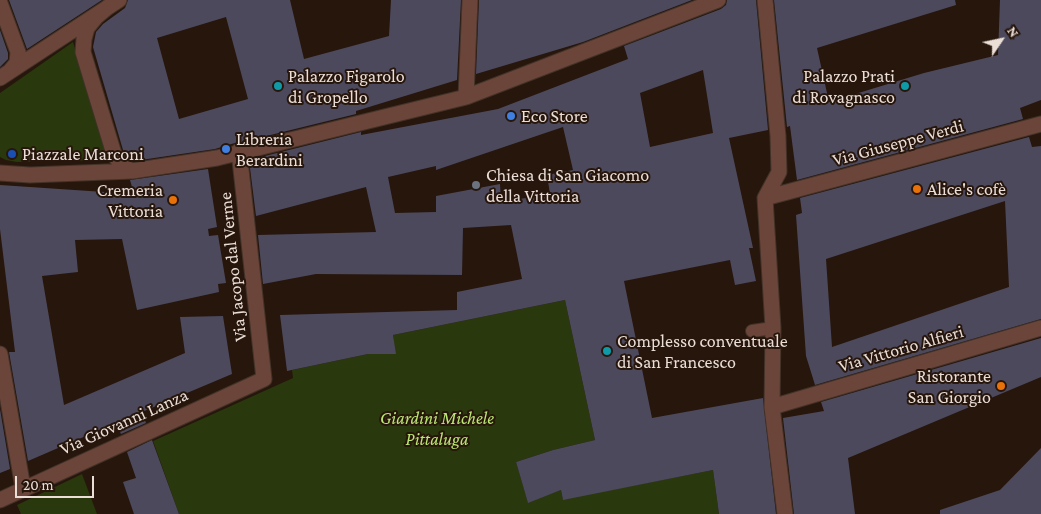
<!DOCTYPE html>
<meta charset="utf-8">
<style>
body{margin:0}
#map{position:relative;width:1041px;height:514px;overflow:hidden;background:#27160c;font-family:"Crimson Pro",serif}
canvas{display:block}
.north{position:absolute;left:976px;top:15px;width:50px;height:50px;-webkit-text-stroke:4px #27160c;paint-order:stroke;rotate:56deg;font-size:14px;font-weight:700;line-height:20px;text-align:center;color:#eaded7}
.north::after{content:'';display:block;margin:auto;width:18px;height:22px;background:#eaded7;clip-path:polygon(50% 0,100% 100%,50% 72%,0 100%)}
.scale{position:absolute;left:15px;top:476px;width:79px;height:22px;box-sizing:border-box;border:2px solid #eaded7;border-top:0;padding-left:6px;font-size:15px;line-height:18px;white-space:nowrap;color:#eaded7;-webkit-text-stroke:4px #27160c;paint-order:stroke}
</style>
<div id="map">
<canvas width="1041" height="514"></canvas>
<div class="north">N</div>
<div class="scale">20 m</div>
</div>
<script>
const ctx = document.querySelector('canvas').getContext('2d');
ctx.lineJoin = 'round';
function fillPath(path, color) {
  ctx.fillStyle = color;
  ctx.fill(path, 'evenodd');
}
function poly(rows) {
  const path = new Path2D();
  for (const r of rows) {
    path.moveTo(r[0], r[1]);
    for (let i = 2; i < r.length; i += 2) path.lineTo(r[i], r[i + 1]);
  }
  return path;
}
function strokePath(path, color, width, dash) {
  ctx.strokeStyle = color;
  ctx.lineWidth = width;
  ctx.lineCap = dash ? 'butt' : 'round';
  ctx.setLineDash(dash || []);
  ctx.stroke(path);
}
function write(font, color, halo, rows, align = 'center') {
  ctx.font = font + ' "Crimson Pro",serif';
  ctx.lineWidth = 4;
  ctx.setLineDash([]);
  ctx.textBaseline = 'middle';
  ctx.strokeStyle = halo;
  ctx.fillStyle = color;
  for (const [text, x, y, turn = 0] of rows) {
    ctx.save();
    ctx.translate(x, y);
    ctx.rotate((+turn || 0) * Math.PI / 180);
    ctx.textAlign = isNaN(turn) ? turn : align;
    if (halo) ctx.strokeText(text, 0, 0);
    ctx.fillText(text, 0, 0);
    ctx.restore();
  }
}
const green = poly([
 [73,42,109,160,17,162,6,160,0,157,0,93],
 [565,300,595,440,553,450,516,462,528,502,561,490,563,499,713,470,719,514,179,514,153,441,293,378,292,370,368,354,395,354,393,335],
 [82,474,97,514,21,514,17,505]
]);
const building = poly([
 [9,0,102,0,27,49],
 [128,0,290,0,304,59,389,36,391,0,461,0,457,80,356,111,356,114,242,142,238,142,215,149,134,161,128,159,123,150,93,47,96,32,103,24,125,8],
 [226,17,248,99,179,119,157,38],
 [479,0,692,0,583,42,476,74],
 [727,0,756,0,768,130,729,138,753,248,749,248,756,281,735,285,730,260,624,281,652,418,763,398,776,514,719,514,713,470,563,500,561,490,528,503,516,462,553,450,595,440,565,300,393,335,396,354,368,354,287,371,280,315,457,310,457,292,522,279,511,225,463,228,462,275,316,274,263,284,258,235,376,232,366,187,256,216,249,160,361,132,361,135,498,109,628,59,624,46,721,9,726,5],
 [703,70,713,133,650,147,640,93],
 [563,127,573,170,547,175,550,194,501,202,500,184,436,196,436,212,395,213,388,177,436,166,436,170],
 [774,0,955,0,956,5,817,48,829,102,924,73,998,55,1000,0,1041,0,1041,100,1020,108,1023,119,797,180,790,126,787,127],
 [0,30,8,53,8,59,0,67],
 [1029,137,1032,147,1041,146,1041,319,815,385,806,356,796,215,802,213,800,198],
 [1005,201,1009,287,832,347,826,259],
 [208,169,217,227,208,229,209,236,218,235,226,283,218,284,219,292,137,310,122,239,75,240,78,272,42,276,64,405,185,353,180,317,223,316,232,374,142,412,146,423,121,434,116,423,28,461,9,352,15,352,0,229,0,185,134,194,130,180],
 [1041,338,1041,377,848,458,855,514,794,514,783,418,824,411,821,402],
 [0,409,10,469,0,473],
 [152,440,179,514,134,514,123,482,136,478,127,452],
 [1041,448,1041,514,940,514,940,510,1000,490]
]);
const lane = poly([
 [752,331,773,328]
]);
const street = poly([
 [765,0,778,136,779,172,765,198,773,328,772,407,785,514],
 [0,3,18,52,17,63,11,70],
 [108,7,96,17,87,28,84,39,83,52,114,154,122,166,132,171],
 [0,78,119,0],
 [466,97,470,0],
 [0,173,30,175,132,171,217,158,466,97,718,0],
 [765,198,1041,124],
 [0,354,23,488],
 [772,407,1041,328],
 [0,500,264,379,239,151]
]);
const markers = [
 [278,86,5,"#0f9aa8"],
 [905,86,5,"#0f9aa8"],
 [511,116,5,"#3f7fe0"],
 [226,149,5,"#3f7fe0"],
 [12,154,5,"#1a4fb4"],
 [476,185,5,"#6b7280"],
 [917,189,5,"#e8710a"],
 [173,200,5,"#e8710a"],
 [607,351,5,"#0f9aa8"],
 [1001,386,5,"#e8710a"]
];
const poiNames = [
 ["Palazzo Figarolo",288,76],
 ["di Gropello",288,97],
 ["Palazzo Prati",895,76,"right"],
 ["di Rovagnasco",895,97,"right"],
 ["Eco Store",521,116],
 ["Libreria",236,139],
 ["Berardini",236,160],
 ["Piazzale Marconi",22,154],
 ["Chiesa di San Giacomo",486,175],
 ["della Vittoria",486,196],
 ["Alice's cofè",927,189],
 ["Cremeria",163,190,"right"],
 ["Vittoria",163,211,"right"],
 ["Complesso conventuale",617,341],
 ["di San Francesco",617,362],
 ["Ristorante",991,376,"right"],
 ["San Giorgio",991,397,"right"]
];
const streetNames = [
 ["Via Giuseppe Verdi",898,143,-15],
 ["Via Jacopo dal Verme",233,267,-96],
 ["Via Vittorio Alfieri",901,349,-16],
 ["Via Giovanni Lanza",124,422,-24]
];
const parkNames = [
 ["Giardini Michele",437,418],
 ["Pittaluga",437,439]
];
fillPath(green, '#29380d');
fillPath(building, '#4c495d');
strokePath(lane, '#423228', 14);
strokePath(street, '#423228', 17);
strokePath(lane, '#6b4539', 12);
strokePath(street, '#6b4539', 15);
for (const [x, y, r, color] of markers) {
  const dot = new Path2D();
  dot.arc(x, y, r, 0, 2 * Math.PI);
  ctx.fillStyle = color;
  ctx.fill(dot);
  strokePath(dot, '#27160c', 2);
}
write('18px', '#eaded7', '#27160c', poiNames, 'left');
write('18px', '#eaded7', '#27160c', streetNames);
write('italic 18px', '#bbe772', '#27160c', parkNames);
</script>
